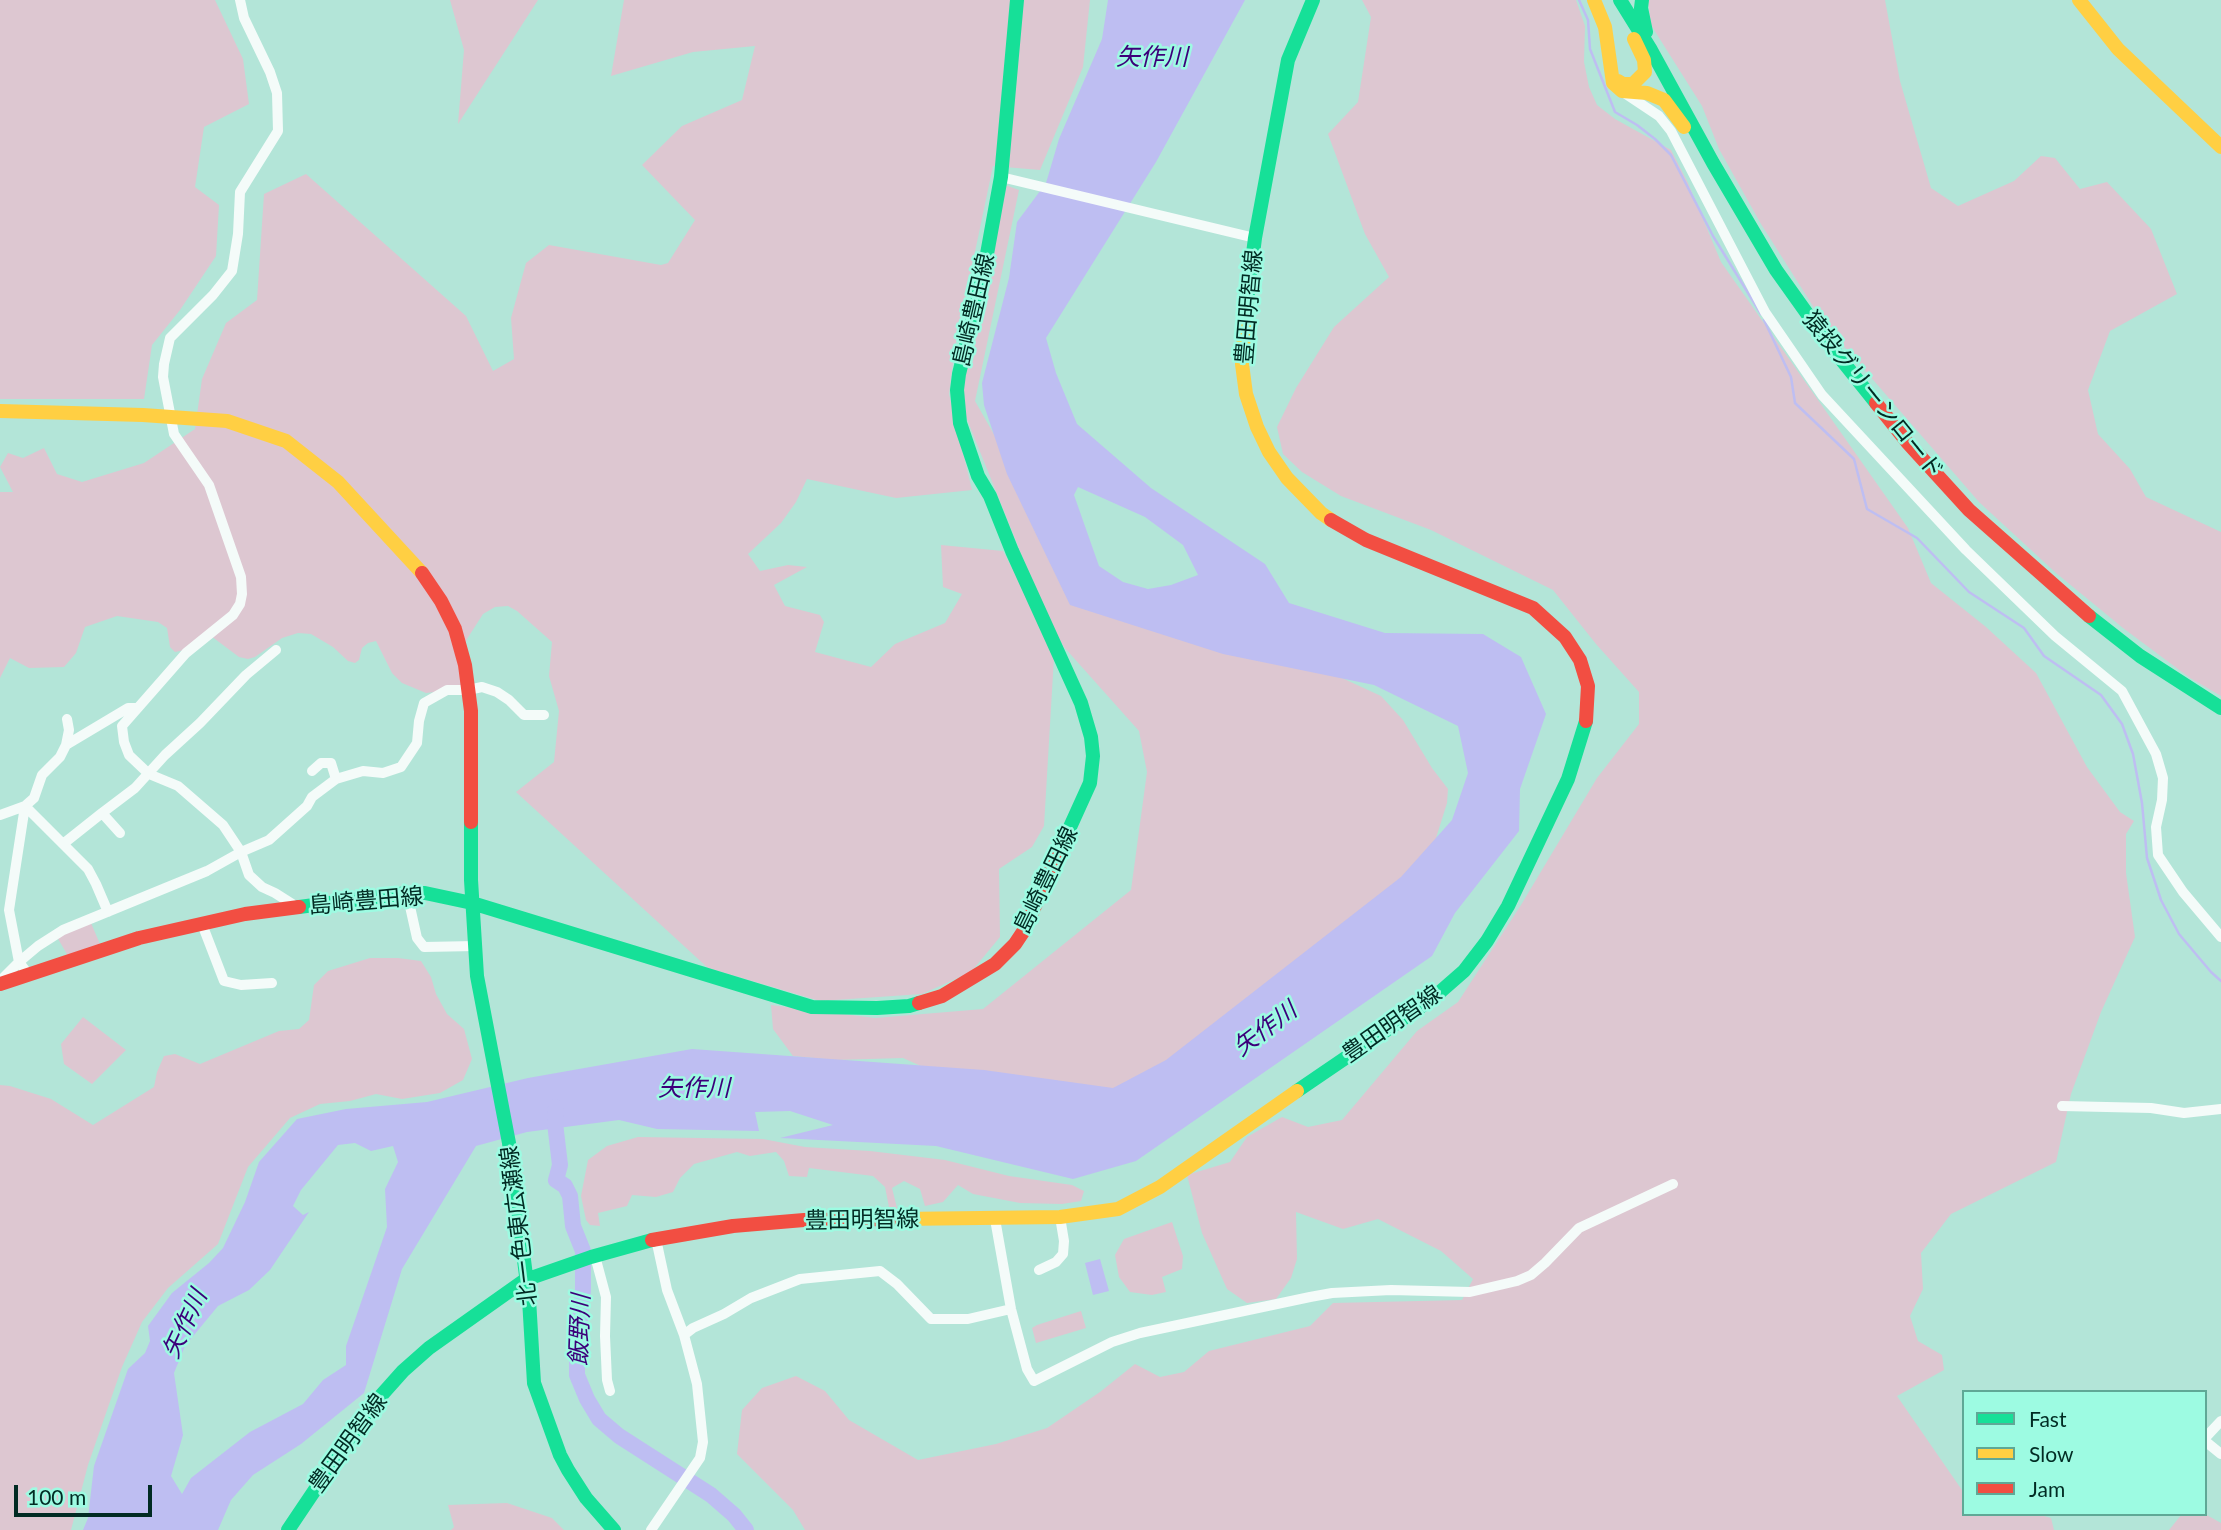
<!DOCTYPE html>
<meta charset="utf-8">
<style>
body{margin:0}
#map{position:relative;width:2221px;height:1530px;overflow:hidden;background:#b3e5d8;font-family:Lato,sans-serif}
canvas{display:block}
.legend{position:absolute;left:1962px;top:1390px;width:245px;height:126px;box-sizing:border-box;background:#9dfbe2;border:2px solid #5fa896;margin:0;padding:9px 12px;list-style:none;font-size:21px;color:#012b23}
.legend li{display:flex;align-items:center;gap:14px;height:35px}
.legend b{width:35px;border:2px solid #5fa896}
.scale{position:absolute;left:14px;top:1485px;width:138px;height:32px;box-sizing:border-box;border:4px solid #012b23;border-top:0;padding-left:9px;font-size:21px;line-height:24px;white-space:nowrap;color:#012b23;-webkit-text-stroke:5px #9dfbe2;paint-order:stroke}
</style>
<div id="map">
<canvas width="2221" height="1530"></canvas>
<ul class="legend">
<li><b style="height:9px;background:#16e098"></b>Fast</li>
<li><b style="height:9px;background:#ffcf43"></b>Slow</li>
<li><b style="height:9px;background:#f24e42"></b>Jam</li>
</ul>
<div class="scale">100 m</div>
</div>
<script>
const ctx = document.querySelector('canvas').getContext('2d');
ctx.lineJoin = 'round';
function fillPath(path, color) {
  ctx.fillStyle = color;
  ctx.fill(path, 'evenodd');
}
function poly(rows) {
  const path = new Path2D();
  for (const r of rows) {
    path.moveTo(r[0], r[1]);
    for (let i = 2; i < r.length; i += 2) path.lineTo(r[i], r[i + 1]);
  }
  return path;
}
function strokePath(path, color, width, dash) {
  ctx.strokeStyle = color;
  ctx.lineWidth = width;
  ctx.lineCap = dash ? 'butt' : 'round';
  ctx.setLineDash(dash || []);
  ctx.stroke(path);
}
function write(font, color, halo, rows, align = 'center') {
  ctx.font = font + ' Lato,"Noto Sans JP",sans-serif';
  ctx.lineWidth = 5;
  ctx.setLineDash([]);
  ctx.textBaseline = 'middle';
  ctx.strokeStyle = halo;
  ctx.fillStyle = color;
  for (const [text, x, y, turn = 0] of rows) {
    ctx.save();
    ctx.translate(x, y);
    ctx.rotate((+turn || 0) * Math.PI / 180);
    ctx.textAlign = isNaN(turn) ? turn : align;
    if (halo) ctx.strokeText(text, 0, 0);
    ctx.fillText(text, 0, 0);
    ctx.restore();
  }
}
const green = poly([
 [0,0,215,0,243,59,249,104,204,127,195,187,219,205,216,256,180,310,152,345,144,399,0,399],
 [450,0,538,0,458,124,464,50],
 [624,0,1090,0,1083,67,1040,170,993,166,955,347,949,394,972,490,896,498,807,479,796,502,781,523,748,554,760,571,788,565,807,567,774,585,785,606,820,615,824,622,815,652,871,667,895,644,945,623,962,594,943,587,941,545,1003,551,1034,609,1054,657,1044,826,1032,847,999,869,1000,937,971,972,922,994,820,1001,708,968,516,792,554,762,559,711,549,676,552,642,517,611,508,606,495,607,483,614,467,639,460,658,461,689,426,693,402,683,392,673,376,641,368,643,362,648,359,660,355,663,348,661,333,647,311,634,298,633,282,638,255,657,248,659,239,657,211,636,185,650,175,652,170,647,167,628,158,622,117,616,85,627,76,653,64,667,29,668,10,658,0,678,0,492,13,492,0,467,8,453,23,458,44,448,57,474,82,482,144,463,195,429,202,379,226,323,257,300,264,194,306,174,466,316,493,371,514,359,511,318,526,263,549,245,661,265,668,263,695,220,642,165,682,126,742,100,755,46,693,52,611,76],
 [1362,0,1576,0,1585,26,1584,62,1589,87,1597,105,1615,119,1671,150,1688,183,1721,262,1908,528,1931,583,1986,627,2036,673,2087,767,2120,812,2134,821,2126,834,2126,873,2135,937,2101,1012,2071,1094,2056,1162,1951,1214,1921,1253,1923,1289,1910,1316,1918,1341,1942,1355,1944,1370,1897,1396,1964,1493,1964,1514,2037,1514,2051,1518,2054,1530,805,1530,793,1510,737,1454,742,1410,762,1388,796,1376,825,1391,849,1420,918,1460,996,1444,1047,1428,1100,1392,1135,1364,1160,1377,1184,1372,1209,1351,1310,1326,1333,1303,1462,1300,1473,1279,1441,1251,1378,1219,1343,1229,1296,1212,1297,1259,1291,1278,1276,1299,1247,1303,1227,1289,1202,1233,1187,1175,1230,1162,1247,1137,1282,1117,1308,1127,1342,1120,1417,1031,1458,1002,1521,905,1597,778,1639,724,1639,692,1596,644,1553,590,1431,530,1341,496,1302,472,1283,454,1277,427,1296,388,1334,327,1389,277,1365,234,1328,134,1358,102,1371,17],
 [1648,0,1885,0,1900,81,1931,188,1958,206,2014,181,2041,156,2055,158,2080,189,2107,182,2151,229,2177,294,2110,331,2088,390,2098,434,2130,469,2146,497,2221,532,2221,696,2190,678,2123,628,2056,573,1979,502,1823,322,1761,224,1719,149,1702,106,1651,25],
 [1005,185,1019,190,975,401,1021,482,1068,593,1316,666,1381,696,1403,720,1432,768,1448,789,1447,803,1431,854,1199,1044,1102,1102,943,1076,903,1058,835,1060,793,1056,773,1029,771,1005,875,1018,983,1009,1131,890,1147,772,1139,731,1064,647,1045,613,960,402],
 [91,923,100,944,68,956,57,937],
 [370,958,398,958,421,961,431,977,436,994,447,1014,464,1029,472,1059,463,1080,440,1093,402,1099,376,1094,350,1101,320,1104,290,1118,248,1167,218,1244,168,1288,142,1322,122,1367,88,1465,71,1530,0,1530,0,1085,10,1086,51,1099,93,1125,154,1087,157,1072,164,1056,175,1054,200,1064,279,1031,299,1029,309,1020,314,985,328,971],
 [83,1017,126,1050,92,1084,64,1064,61,1044],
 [638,1137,763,1139,805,1147,870,1151,945,1160,1009,1176,1072,1185,1084,1191,1081,1201,1062,1204,1020,1203,973,1194,958,1185,943,1202,925,1206,920,1189,904,1181,892,1188,898,1212,890,1212,885,1187,873,1176,809,1168,807,1177,789,1176,784,1161,776,1152,750,1156,737,1152,694,1164,680,1178,673,1192,656,1197,632,1195,627,1206,598,1213,600,1226,590,1225,586,1220,581,1196,588,1160,607,1146],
 [1172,1222,1183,1256,1182,1269,1162,1277,1166,1292,1152,1295,1130,1292,1119,1277,1115,1255,1124,1239],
 [1081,1311,1086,1328,1036,1343,1032,1328,1037,1325],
 [507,1503,552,1518,564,1530,451,1530,454,1527,448,1505],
 [2182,1514,2205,1514,2221,1523,2221,1530,2169,1530]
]);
const water = poly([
 [1108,0,1245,0,1156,162,1046,338,1056,373,1077,424,1151,488,1265,564,1289,603,1385,633,1483,634,1521,657,1546,714,1520,789,1519,831,1455,913,1432,956,1136,1161,1073,1179,936,1146,780,1138,833,1125,790,1111,755,1112,759,1131,657,1129,619,1120,527,1132,476,1146,402,1269,364,1393,301,1444,253,1475,231,1500,218,1530,83,1530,88,1518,94,1466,128,1369,145,1353,150,1341,148,1326,172,1293,209,1263,223,1248,245,1202,259,1162,297,1119,346,1109,427,1102,528,1078,692,1049,984,1070,1113,1088,1166,1060,1401,877,1452,820,1468,773,1458,726,1374,685,1223,654,1070,605,1007,474,984,405,982,383,1009,278,1017,222,1046,183,1059,139,1102,39],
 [1078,487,1145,517,1183,545,1198,575,1171,585,1148,589,1123,582,1099,566,1074,495],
 [355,1143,371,1151,393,1146,398,1162,385,1189,387,1227,346,1346,346,1365,323,1380,303,1404,250,1432,191,1478,182,1494,171,1476,183,1435,174,1373,185,1346,218,1306,249,1290,270,1270,309,1212,303,1215,293,1206,301,1190,338,1145],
 [1100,1259,1109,1291,1093,1295,1085,1263]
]);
const stream = poly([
 [1579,0,1588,20,1590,49,1615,112,1637,125,1655,139,1671,155,1713,236,1761,314],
 [1764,320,1791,377,1795,403,1854,459,1867,509,1917,538,1969,592,2024,628,2044,656,2101,695,2122,724,2133,754,2142,803,2147,858,2161,900,2179,934,2211,972,2221,981]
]);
const river = poly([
 [556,1107,555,1123,560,1165,556,1180,565,1186,570,1196,573,1226,583,1251,583,1291,577,1348,577,1375,587,1399,599,1419,619,1436,711,1495,734,1515,746,1530]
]);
const street = poly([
 [240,0,244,18,270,72,277,93,278,131,240,192,238,234,232,271,213,295,170,338,164,364,163,377,174,434,209,485,241,577,242,594,240,604,233,615,186,653,122,726,124,742,129,755,149,774,178,786,223,825,241,852,249,875,262,887,275,893,297,907],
 [1626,94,1659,116,1671,131,1765,312,1822,395,1966,550,2055,636,2122,691,2156,754,2163,778,2162,800,2156,827,2158,855,2183,892,2221,937],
 [1001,177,1255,238],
 [66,745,128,708,137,708],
 [312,771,321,763,331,763,336,779],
 [25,806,88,869,96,884,108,912],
 [0,815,25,806,34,798,42,775,60,757,66,745,69,730,67,719],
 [120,833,102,813,135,788,165,755,200,723,246,675,276,650],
 [63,844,102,813],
 [407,893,417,938,424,947,475,946],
 [202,924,224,981,241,985,272,983],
 [28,974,19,962,38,946,63,930,207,871,241,852,269,840,307,806,312,797,336,779,363,771,383,773,401,767,417,743,419,721,424,703,447,690,468,690,482,687,497,692,509,700,524,715,544,715],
 [0,981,19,962,9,910,25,806],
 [2062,1106,2151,1108,2184,1113,2221,1109],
 [995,1219,1011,1309,1027,1369,1034,1381,1112,1342,1140,1333,1310,1297,1332,1293,1391,1290,1470,1292,1517,1281,1531,1275,1545,1263,1579,1228,1673,1184],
 [595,1256,606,1297,605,1336,607,1380,610,1391],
 [1039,1270,1056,1262,1063,1254,1064,1241,1060,1217],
 [684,1335,693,1328,724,1314,751,1298,800,1279,880,1271,897,1284,931,1319,968,1319,1011,1309],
 [2205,1438,2221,1421],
 [2205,1441,2221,1454],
 [651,1530,700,1458,703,1442,697,1384,684,1335,667,1290,656,1239]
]);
const fast = poly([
 [1017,0,1001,177,983,276,959,374,957,390,960,423,978,476,990,496,1012,551,1081,703,1091,737,1093,756,1090,783,1056,858],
 [1620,0,1651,50,1713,163,1776,270,1828,343,1876,403],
 [1642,0,1641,8,1646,32],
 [1245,316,1255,238,1288,60,1313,0],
 [2089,616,2140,656,2221,708],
 [471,822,471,880,477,976,509,1143,529,1299,534,1383,560,1455,568,1470,586,1498,614,1530],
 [299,907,407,893,425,893,472,903,812,1007,877,1008,909,1006,919,1003],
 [1297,1091,1432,999,1464,971,1487,941,1508,906,1568,779,1586,721],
 [288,1530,370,1408,403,1371,429,1348,525,1280,591,1257,652,1240]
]);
const slow = poly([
 [1594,0,1605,27,1613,83,1622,91,1647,93,1664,100,1684,127],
 [2079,0,2118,49,2221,147],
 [1618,81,1623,84,1633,84,1645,72,1644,60,1634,39],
 [1245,316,1242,364,1246,394,1257,427,1269,452,1287,478,1321,513,1331,520],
 [0,411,143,415,227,421,286,441,338,482,422,573],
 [900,1219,1060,1217,1118,1209,1160,1187,1297,1091]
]);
const jam = poly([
 [1876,403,1907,442,1969,510,2089,616],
 [1331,520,1366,540,1533,608,1565,637,1580,660,1588,686,1586,721],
 [422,573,441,601,455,629,465,665,471,711,471,822],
 [0,984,139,938,245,914,299,907],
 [919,1003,942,996,995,964,1015,944,1025,929,1056,858],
 [652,1240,733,1226,804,1220,900,1219]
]);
const streetNames = [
 ["豊田明智線",1249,307,-85],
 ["島崎豊田線",974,310,-77],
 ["猿投グリーンロード",1873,395,51],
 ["島崎豊田線",1046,880,-64],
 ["島崎豊田線",366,901,-5],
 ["豊田明智線",1392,1024,-35],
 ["豊田明智線",862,1220,-1],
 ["北一色東広瀬線",519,1226,-97],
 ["豊田明智線",348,1443,-54]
];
const waterNames = [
 ["矢作川",1152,57],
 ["矢作川",1265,1029,-37],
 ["矢作川",694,1088],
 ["矢作川",185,1324,-65],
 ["飯野川",580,1330,-88]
];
fillPath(green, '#ddc7d1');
fillPath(water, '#bebef2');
strokePath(stream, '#bebef2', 2.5);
strokePath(river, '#bebef2', 16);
strokePath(street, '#f4fbf9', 10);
strokePath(fast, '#16e098', 14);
strokePath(slow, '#ffcf43', 14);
strokePath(jam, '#f24e42', 14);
write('23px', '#012b23', '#9dfbe2', streetNames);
write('italic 24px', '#3c007a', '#9dfbe2', waterNames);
</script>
